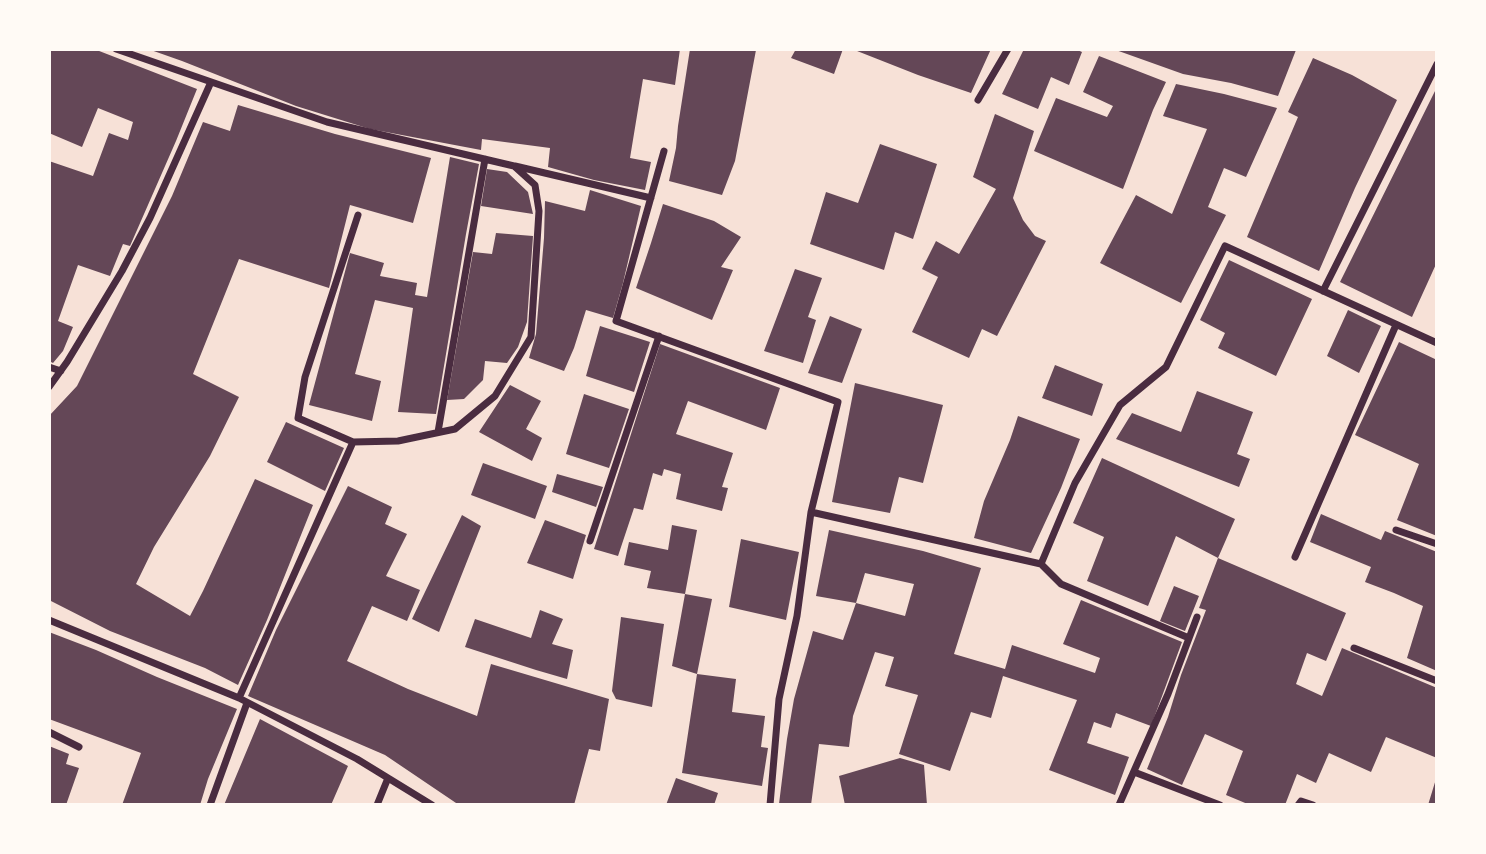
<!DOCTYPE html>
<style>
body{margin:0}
#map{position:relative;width:1486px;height:854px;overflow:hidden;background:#f7e1d7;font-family:"Varela Round",sans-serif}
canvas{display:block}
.frame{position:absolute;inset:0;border:51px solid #fffaf5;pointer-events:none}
</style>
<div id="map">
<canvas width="1486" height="854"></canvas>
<div class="frame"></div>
</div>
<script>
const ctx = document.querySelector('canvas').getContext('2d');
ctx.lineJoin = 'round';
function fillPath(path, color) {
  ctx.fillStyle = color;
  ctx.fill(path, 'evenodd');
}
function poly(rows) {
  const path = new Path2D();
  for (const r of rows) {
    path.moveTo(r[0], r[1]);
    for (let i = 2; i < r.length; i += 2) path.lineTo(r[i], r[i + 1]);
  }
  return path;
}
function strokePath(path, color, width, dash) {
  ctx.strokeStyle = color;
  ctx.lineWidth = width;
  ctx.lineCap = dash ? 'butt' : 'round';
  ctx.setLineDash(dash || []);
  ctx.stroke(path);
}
const building = poly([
 [49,49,94,49,197,89,176,141,130,246,123,244,110,276,78,265,58,321,73,327,63,351,53,363,49,361,49,161,93,176,109,133,128,140,133,122,98,108,82,147,49,133],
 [148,49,680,49,675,85,643,79,630,158,651,162,645,190,594,180,548,167,550,148,482,139,481,150,370,129,296,106,182,61],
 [690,49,756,50,735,161,722,195,669,181,676,148,678,126],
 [796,49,843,49,834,74,791,58],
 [852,49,991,49,971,93,918,75],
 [1024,49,1075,49,1082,52,1069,85,1051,77,1038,109,1002,94],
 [1113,49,1295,49,1296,50,1278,96,1231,83,1183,74],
 [1099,56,1166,82,1153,110,1123,189,1034,151,1056,98,1107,117,1113,106,1083,92],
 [1313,58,1352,75,1397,100,1355,188,1319,271,1247,237,1298,117,1288,112],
 [1176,84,1224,94,1277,108,1246,177,1224,168,1208,207,1226,215,1181,303,1100,263,1136,195,1172,214,1207,129,1163,116],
 [1437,87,1437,262,1412,317,1340,282],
 [238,105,335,134,431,158,413,223,350,205,329,288,239,259,193,374,239,397,210,456,154,547,136,584,190,616,203,591,255,479,313,505,267,620,238,685,205,668,110,631,49,600,49,416,77,386,172,196,203,122,230,131],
 [995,114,1034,131,1013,198,1023,220,1035,236,1046,241,997,336,982,329,969,358,912,332,938,277,922,269,936,241,959,254,996,189,973,177],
 [880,144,937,164,913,239,895,232,884,270,810,244,826,192,858,203],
 [450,157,479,164,466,234,436,414,398,412,413,308,375,300,355,374,381,381,372,421,309,405,350,253,384,263,380,276,417,283,415,295,427,297],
 [487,169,507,172,528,192,533,214,481,206],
 [590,190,641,206,623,283,613,318,586,310,574,348,564,371,529,358,536,334,544,238,545,201,585,211],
 [663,204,714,221,741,237,721,267,733,270,712,320,636,288,651,243],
 [496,233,533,236,527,322,518,347,507,363,485,361,483,380,464,399,447,400,473,252,492,254],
 [1229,260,1312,299,1276,376,1218,348,1225,333,1200,320],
 [795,269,822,278,808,317,816,320,803,363,764,351],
 [1348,310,1381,326,1359,373,1327,356],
 [830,316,862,329,842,383,808,373],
 [600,326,650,342,634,392,586,376],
 [1399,342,1437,360,1437,536,1397,520,1419,464,1355,435],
 [660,344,780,388,766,430,688,401,676,434,733,453,722,487,728,488,722,511,676,499,681,474,664,469,662,476,653,473,643,510,634,508,618,556,594,549],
 [1055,365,1103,384,1092,416,1042,398],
 [855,383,943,405,923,483,899,477,890,513,832,502],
 [510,385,541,401,526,429,542,438,532,461,479,432],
 [1197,391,1253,412,1237,454,1250,459,1239,487,1116,439,1132,413,1181,432],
 [584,394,629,409,609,468,566,454],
 [1018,416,1080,439,1061,488,1031,553,974,538,984,501,1010,440],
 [286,422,344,448,325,491,267,462],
 [1102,458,1235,519,1218,558,1176,536,1148,606,1087,581,1104,537,1073,523],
 [483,463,547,486,535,519,471,495],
 [557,474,603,487,596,507,552,492],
 [348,486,392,507,385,524,407,534,386,576,420,590,407,621,372,606,347,661,408,689,477,716,491,664,609,699,600,751,589,749,574,805,459,805,385,755,248,696,276,630],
 [1321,514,1381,540,1385,531,1437,552,1437,671,1407,658,1423,606,1394,593,1365,582,1371,567,1310,542],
 [462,515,481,526,439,632,412,619],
 [545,520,586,535,573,579,527,563],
 [672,525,697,530,685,594,647,588,651,571,624,565,629,542,668,550],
 [829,530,923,551,981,568,954,654,1005,669,1012,645,1095,673,1100,658,1063,644,1081,600,1182,642,1151,726,1116,713,1111,728,1094,722,1087,743,1129,757,1115,795,1049,770,1077,700,1003,676,991,718,971,712,950,771,899,754,918,695,885,686,894,657,875,652,853,716,849,747,819,744,811,805,779,804,787,739,794,699,813,631,843,640,856,603,905,616,914,584,865,573,856,603,816,596],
 [741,539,799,552,786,620,729,607],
 [1218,558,1346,613,1326,661,1307,653,1296,684,1322,696,1342,648,1437,688,1437,758,1386,737,1371,772,1329,753,1316,783,1297,774,1285,805,1250,805,1226,795,1243,751,1205,734,1182,785,1147,769,1168,717,1181,675,1206,610,1199,608],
 [1174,586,1199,596,1185,631,1160,621],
 [685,594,712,599,697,674,672,666],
 [540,610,563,619,552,644,573,650,567,679,536,670,465,647,475,619,531,638],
 [621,617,664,624,652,707,616,699,612,691],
 [49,632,96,650,157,677,237,709,208,779,200,805,122,805,141,753,49,719],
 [697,674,736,679,732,712,765,716,761,747,768,748,762,786,682,773],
 [260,719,348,766,331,805,224,805],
 [49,746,69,754,66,764,79,768,66,805,49,805],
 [900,758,924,765,927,805,845,805,839,776],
 [676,778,718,793,714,805,666,805],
 [1436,779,1437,805,1428,805]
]);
const minor = poly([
 [116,49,327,122,514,166,535,185,539,211,531,337,495,396,455,429,398,441,353,442,239,698],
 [978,100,1008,49],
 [664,151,616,321,838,402,811,512,797,616,779,699,770,805],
 [515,166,651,198],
 [1323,291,1437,64],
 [49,367,61,371],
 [49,387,67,362,122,271,150,218,211,82],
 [438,432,485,159],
 [353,442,298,418,305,377,358,215],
 [811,512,1041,564,1075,483,1120,405,1166,367,1225,246,1437,343],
 [1396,530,1437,544],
 [590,541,659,336],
 [1295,557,1396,325],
 [1041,564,1061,584,1189,638],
 [49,620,239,698,357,759,432,805],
 [1354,648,1437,681],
 [49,732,79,747],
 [1134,772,1220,805],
 [210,805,247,703],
 [377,805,388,778],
 [1119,805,1168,694,1197,617],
 [1298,805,1301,801,1313,805]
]);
fillPath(building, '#644757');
strokePath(minor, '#4a2c40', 7);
</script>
